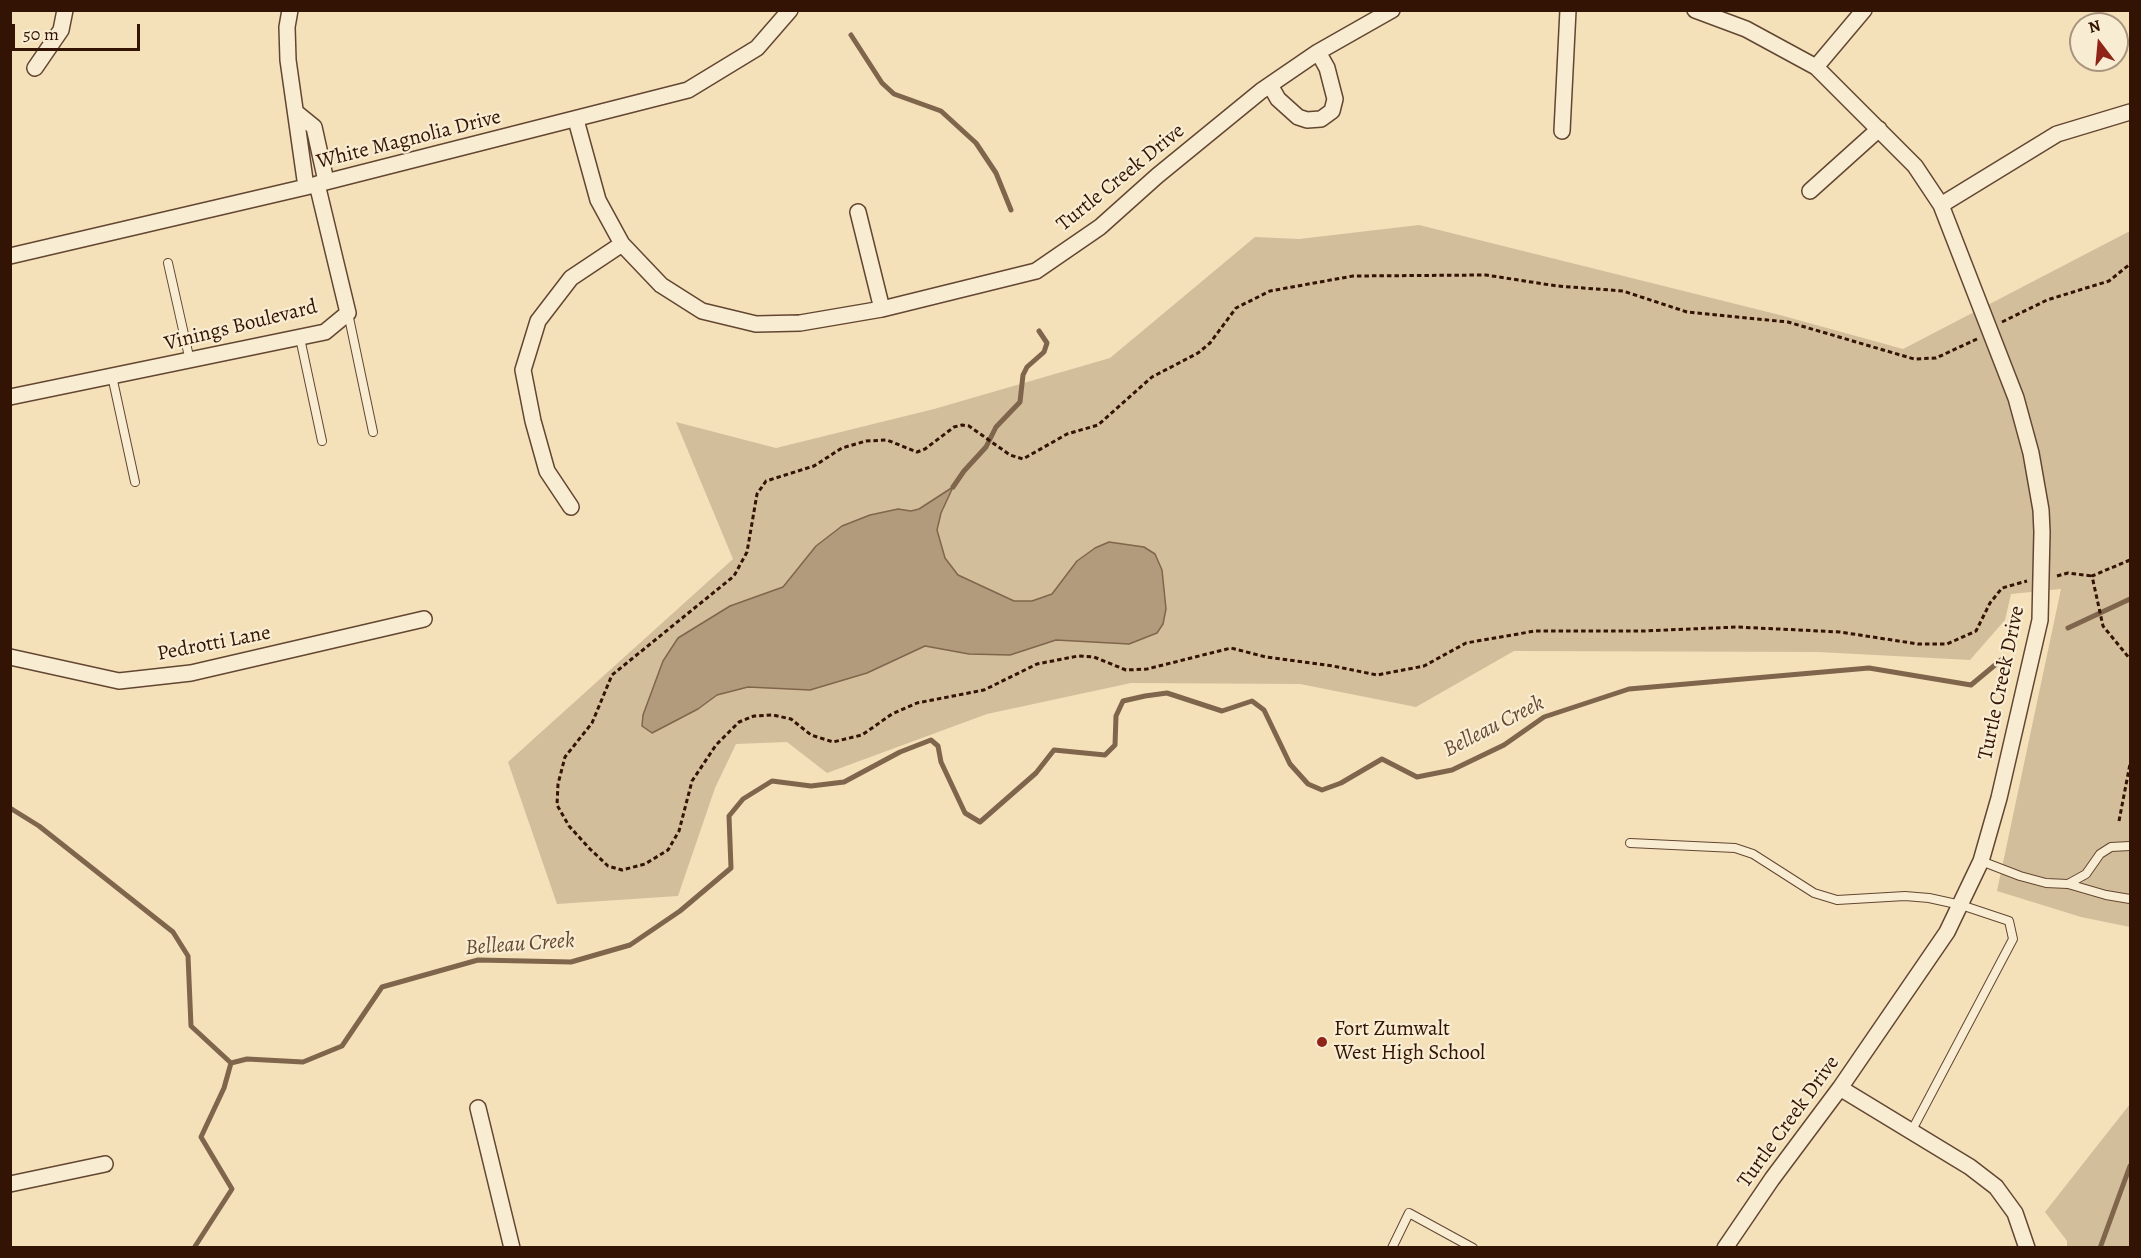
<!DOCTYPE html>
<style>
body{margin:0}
#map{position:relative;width:2141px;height:1258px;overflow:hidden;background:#f4e1ba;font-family:Alegreya,serif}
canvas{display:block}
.frame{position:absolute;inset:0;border:12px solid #331303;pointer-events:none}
.north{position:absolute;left:2069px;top:12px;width:60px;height:60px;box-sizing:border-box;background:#f8ecd2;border:2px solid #a9957f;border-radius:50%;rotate:344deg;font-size:16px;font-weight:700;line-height:24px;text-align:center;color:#331303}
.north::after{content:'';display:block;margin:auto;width:21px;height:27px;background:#8f2418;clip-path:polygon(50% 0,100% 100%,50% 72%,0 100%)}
.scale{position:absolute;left:12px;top:24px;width:128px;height:27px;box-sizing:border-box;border:3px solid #331303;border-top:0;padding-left:8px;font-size:18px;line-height:21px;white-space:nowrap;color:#331303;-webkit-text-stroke:4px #f8ecd2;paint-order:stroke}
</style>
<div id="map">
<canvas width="2141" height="1258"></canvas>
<div class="frame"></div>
<div class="north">N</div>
<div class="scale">50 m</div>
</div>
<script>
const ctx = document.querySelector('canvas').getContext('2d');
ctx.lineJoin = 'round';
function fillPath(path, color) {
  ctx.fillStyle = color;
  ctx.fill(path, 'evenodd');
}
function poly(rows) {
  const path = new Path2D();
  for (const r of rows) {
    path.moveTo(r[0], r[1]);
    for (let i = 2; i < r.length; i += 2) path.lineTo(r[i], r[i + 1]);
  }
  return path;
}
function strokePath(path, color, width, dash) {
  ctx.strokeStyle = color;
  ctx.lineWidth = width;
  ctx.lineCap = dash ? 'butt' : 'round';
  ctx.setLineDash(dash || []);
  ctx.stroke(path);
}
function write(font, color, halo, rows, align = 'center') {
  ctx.font = font + ' Alegreya,serif';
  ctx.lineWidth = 4.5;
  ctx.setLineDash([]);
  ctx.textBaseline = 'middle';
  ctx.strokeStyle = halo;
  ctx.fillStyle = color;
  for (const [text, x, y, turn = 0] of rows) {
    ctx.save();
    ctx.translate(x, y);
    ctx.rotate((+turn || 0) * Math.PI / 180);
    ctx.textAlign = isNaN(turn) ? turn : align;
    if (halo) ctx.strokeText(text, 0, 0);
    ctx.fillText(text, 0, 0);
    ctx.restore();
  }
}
const green = poly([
 [1419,225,1780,315,1903,349,2130,231,2130,927,2081,917,1997,891,2061,589,2011,594,2005,620,1970,660,1818,652,1514,651,1416,707,1300,684,1131,683,987,714,827,773,787,742,736,744,715,788,678,896,557,904,508,762,733,559,676,422,776,448,934,409,1110,358,1255,237,1299,239],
 [2130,1104,2130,1247,2067,1247,2067,1241,2045,1212]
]);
const water = poly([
 [953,487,941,513,937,530,945,558,958,575,1014,601,1032,601,1052,594,1077,561,1095,548,1109,542,1144,547,1155,554,1162,570,1166,609,1163,624,1157,633,1129,644,1056,640,1010,655,969,654,925,646,867,673,810,690,748,687,717,695,698,709,652,733,642,726,643,715,663,661,678,638,730,606,783,587,816,546,842,526,870,515,898,509,911,511,919,509,953,487]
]);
const stream = poly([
 [851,35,882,83,894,94,941,111,976,143,996,173,1011,210],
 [953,487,964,471,986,447,996,427,1020,402,1023,375,1027,367,1044,352,1047,343,1039,331],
 [2068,628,2130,599],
 [10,808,39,826,173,932,188,956,191,1026,231,1063],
 [231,1063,247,1059,303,1062,342,1046,382,987,478,960,571,962,630,945,680,911,731,868,729,816,743,799,772,781,811,786,844,782,900,752,931,740,938,746,941,762,965,813,980,822,1036,773,1054,750,1105,755,1115,745,1116,716,1123,701,1145,696,1167,693,1222,711,1252,701,1264,710,1290,764,1308,784,1322,790,1341,783,1382,759,1417,777,1452,770,1504,745,1544,717,1629,689,1869,668,1971,685,2001,660],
 [194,1248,232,1189,201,1137,224,1088,231,1063],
 [2100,1248,2130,1166]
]);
const path = poly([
 [2002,322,2047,300,2109,281,2130,264],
 [1977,339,1936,358,1914,359,1788,322,1687,312,1623,291,1557,286,1486,275,1353,276,1270,291,1236,308,1210,343,1198,353,1152,377,1098,425,1067,434,1023,459,1010,455,969,426,962,425,954,427,925,449,917,452,887,440,866,441,842,448,814,466,766,481,757,494,747,552,734,576,612,675,592,723,565,757,558,784,557,805,569,826,590,849,608,866,622,870,645,864,668,850,679,831,692,781,716,745,739,722,754,716,773,715,791,719,811,735,833,742,862,735,892,714,917,703,984,690,1037,664,1078,656,1094,657,1126,670,1147,669,1231,648,1266,657,1333,666,1377,675,1424,666,1466,643,1535,631,1643,631,1737,627,1840,632,1918,644,1947,644,1976,631,1990,603,2002,588,2027,581],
 [2130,560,2092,576,2103,626,2130,659],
 [2057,576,2068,573,2092,576],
 [2119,821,2130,764]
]);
const service = poly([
 [168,263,190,361],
 [348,313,373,432],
 [300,338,322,441],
 [112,376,135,482],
 [1630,843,1735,848,1753,854,1814,893,1837,900,1905,896,1929,898,1961,905,2009,921,2013,939,1911,1132],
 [1981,861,2020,876,2046,883,2068,884,2086,874,2100,854,2111,847,2130,846],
 [2068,884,2106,895,2130,899],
 [1392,1248,1409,1213,1473,1248]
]);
const minor = poly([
 [290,10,287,27,288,60,306,187],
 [1695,10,1746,29,1816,67,1915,166,1941,205,2016,398,2031,453,2041,510,2042,532,2040,620,1999,798,1981,861,1947,932,1840,1088,1772,1179,1725,1248],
 [1816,67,1864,10],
 [35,68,61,30,65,10],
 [1270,85,1278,99,1298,117,1307,120,1321,119,1332,111,1335,99,1327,68,1318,52],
 [298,114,314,127,326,181],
 [576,120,598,200,622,244,661,285,702,311,756,324,800,323,882,309,1036,271,1100,227,1157,176,1261,91,1318,52,1392,10],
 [1562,131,1568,10],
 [1810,191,1879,129],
 [1941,205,2057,134,2130,112],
 [858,212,882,309],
 [10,256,306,187,688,90,757,48,790,10],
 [10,397,325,332,348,313,317,184],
 [571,507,547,471,533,421,523,370,538,321,571,278,622,244],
 [10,657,119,681,191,673,424,619],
 [1840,1088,1970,1167,1996,1187,2015,1213,2027,1248],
 [478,1108,512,1248],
 [10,1184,105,1164]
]);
const markers = [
 [1322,1042,6,"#8f2418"]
];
const streetNames = [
 ["White Magnolia Drive",409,140,-14],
 ["Turtle Creek Drive",1121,178,-39],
 ["Vinings Boulevard",241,326,-14],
 ["Pedrotti Lane",214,644,-11],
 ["Turtle Creek Drive",2002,683,-78],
 ["Turtle Creek Drive",1789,1122,-54]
];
const poiNames = [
 ["Fort Zumwalt",1334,1030],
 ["West High School",1334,1054]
];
const waterNames = [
 ["Belleau Creek",1494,727,-27],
 ["Belleau Creek",520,945,-4]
];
fillPath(green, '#d3be9b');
fillPath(water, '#b29b7c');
strokePath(water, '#7f654c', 1.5);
strokePath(stream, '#7f654c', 5);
strokePath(service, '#634631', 10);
strokePath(minor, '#634631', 18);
strokePath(path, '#331303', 3, [4.5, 3]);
strokePath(service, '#f8ecd2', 8);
strokePath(minor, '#f8ecd2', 15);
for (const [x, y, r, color] of markers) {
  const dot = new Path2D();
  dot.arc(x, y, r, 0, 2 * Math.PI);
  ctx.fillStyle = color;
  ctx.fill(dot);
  strokePath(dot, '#f8ecd2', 2);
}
write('21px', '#331303', '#f8ecd2', streetNames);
write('21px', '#331303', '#f8ecd2', poiNames, 'left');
write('italic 22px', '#664933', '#f8ecd2', waterNames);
</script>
